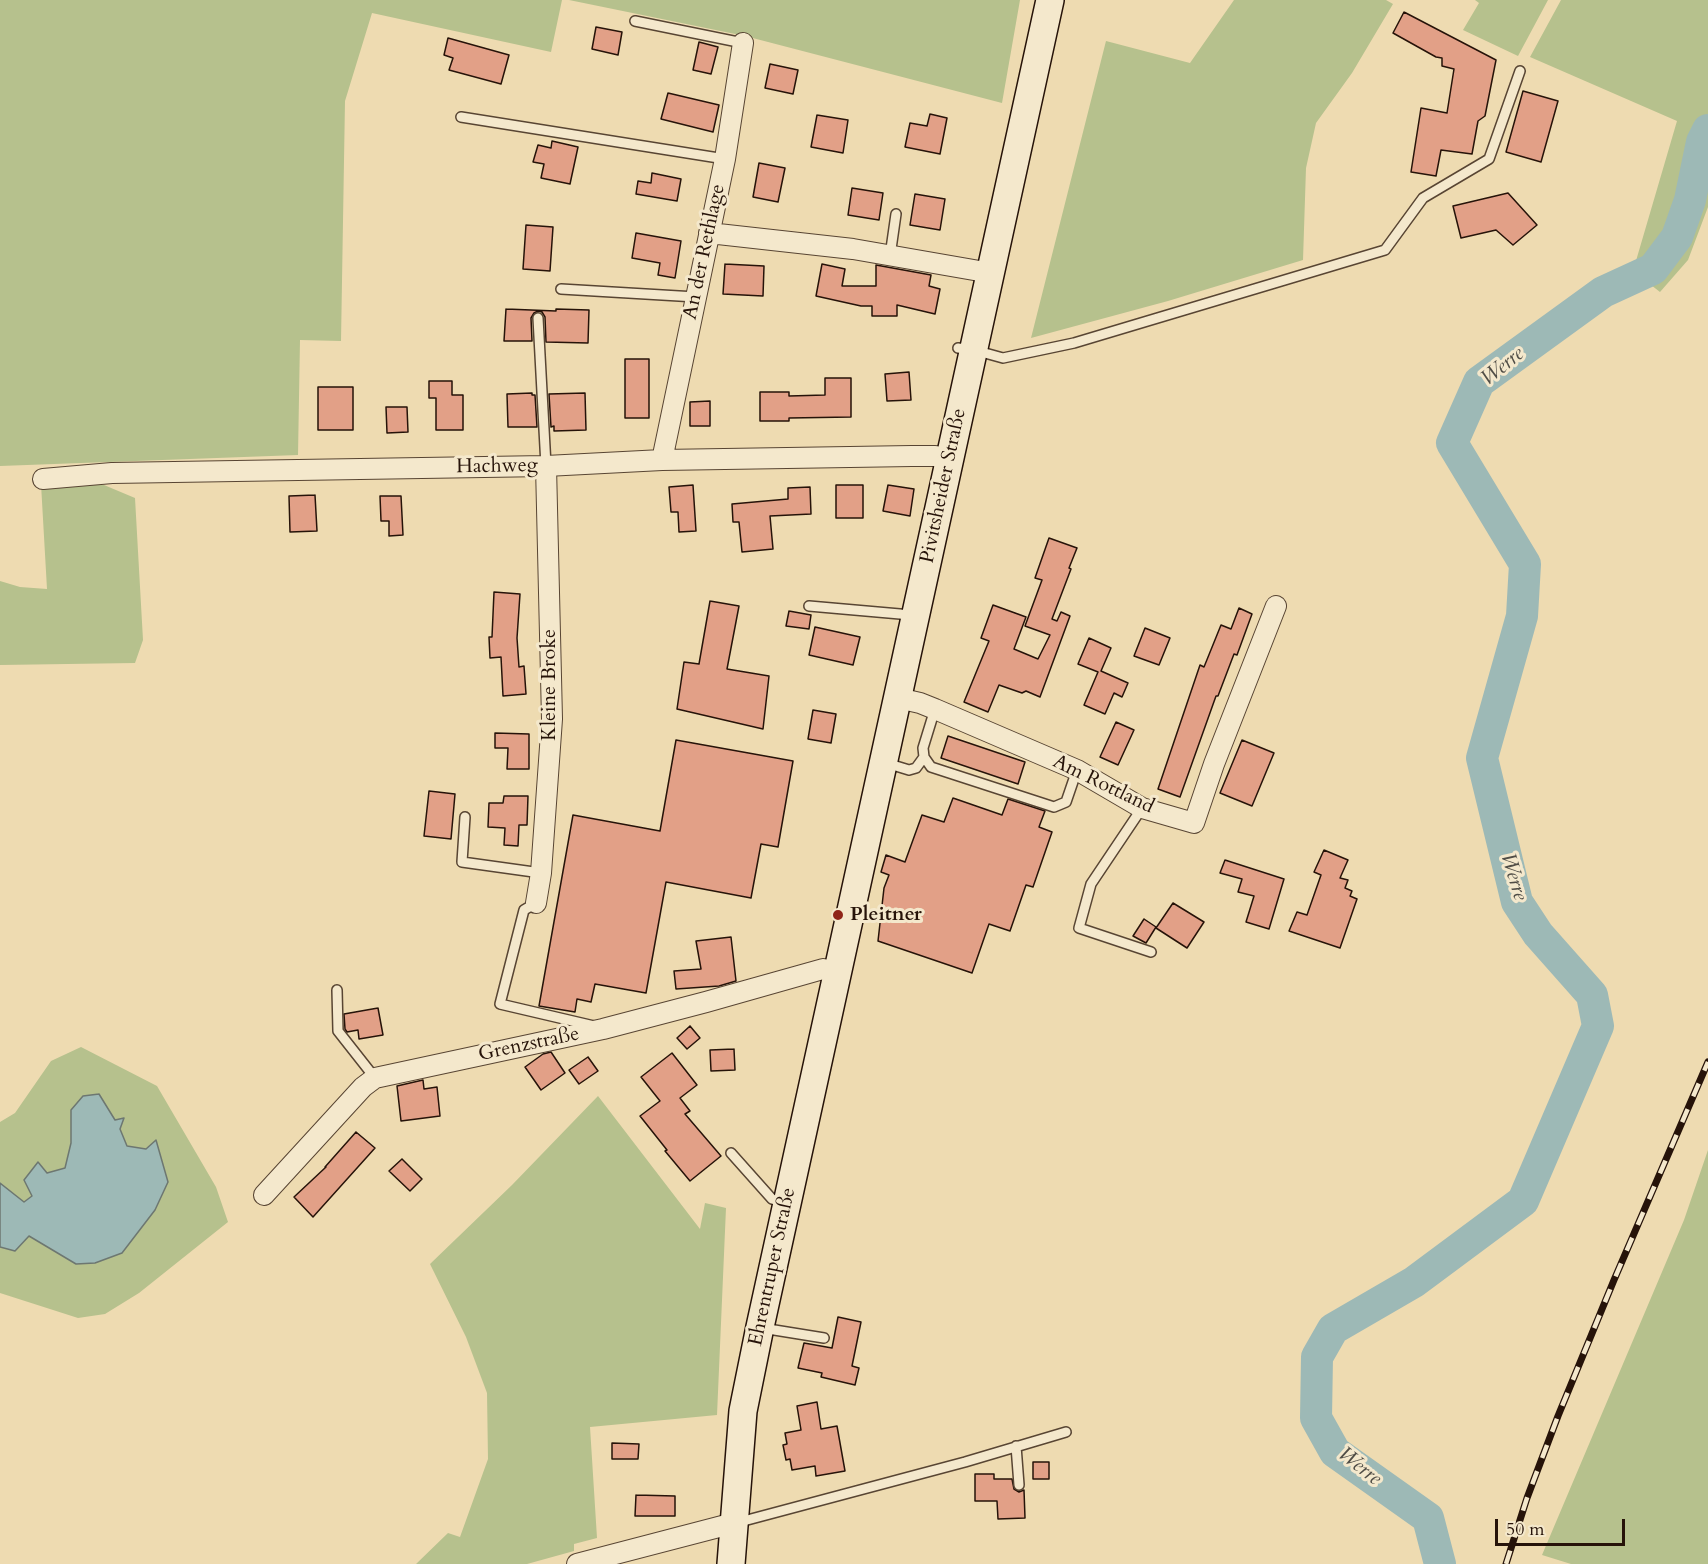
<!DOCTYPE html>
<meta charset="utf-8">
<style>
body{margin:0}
#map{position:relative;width:1708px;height:1564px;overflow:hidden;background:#eedbb1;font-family:Cardo,serif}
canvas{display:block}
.scale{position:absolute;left:1495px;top:1519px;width:130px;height:27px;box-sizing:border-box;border:3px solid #261309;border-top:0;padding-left:8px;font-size:18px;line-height:21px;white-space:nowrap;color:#261309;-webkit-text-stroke:4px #f4e8cc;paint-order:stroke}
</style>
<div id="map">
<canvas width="1708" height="1564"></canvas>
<div class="scale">50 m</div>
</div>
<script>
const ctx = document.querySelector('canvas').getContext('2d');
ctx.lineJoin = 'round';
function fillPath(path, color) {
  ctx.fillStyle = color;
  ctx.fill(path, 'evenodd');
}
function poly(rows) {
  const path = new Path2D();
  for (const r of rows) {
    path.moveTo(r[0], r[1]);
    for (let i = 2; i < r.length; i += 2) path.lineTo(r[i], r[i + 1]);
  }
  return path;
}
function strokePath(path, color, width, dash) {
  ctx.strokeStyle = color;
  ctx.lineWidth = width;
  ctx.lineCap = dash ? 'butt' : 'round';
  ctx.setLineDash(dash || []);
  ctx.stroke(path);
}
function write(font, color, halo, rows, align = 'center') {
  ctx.font = font + ' Cardo,serif';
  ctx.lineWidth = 6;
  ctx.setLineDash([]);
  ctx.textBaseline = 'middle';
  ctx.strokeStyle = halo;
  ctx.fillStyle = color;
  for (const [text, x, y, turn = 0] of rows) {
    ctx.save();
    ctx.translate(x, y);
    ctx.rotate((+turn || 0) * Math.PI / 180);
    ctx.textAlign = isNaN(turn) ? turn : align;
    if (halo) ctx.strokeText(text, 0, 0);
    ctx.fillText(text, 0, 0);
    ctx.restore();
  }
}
const green = poly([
 [0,0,562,0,551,52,372,13,345,101,341,341,300,340,298,455,0,466],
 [569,0,1020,0,1002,103,745,36],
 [1234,0,1386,0,1393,4,1352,73,1316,123,1306,168,1303,260,1168,301,1031,338,1106,41,1190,63],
 [1475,0,1548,0,1518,56,1463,30,1479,3],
 [1561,0,1708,0,1708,207,1688,260,1660,292,1633,271,1677,121,1530,57],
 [41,484,104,485,135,498,143,640,135,663,0,665,0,581,20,587,47,589],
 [81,1047,157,1086,216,1187,228,1222,139,1293,105,1314,78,1318,0,1293,0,1247,15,1251,29,1236,76,1264,159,1152,156,1140,146,1149,127,1146,115,1120,71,1110,71,1143,66,1168,47,1173,39,1163,32,1196,23,1202,0,1183,0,1122,15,1113,51,1061],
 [598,1096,700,1229,705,1203,726,1208,717,1415,590,1427,597,1538,574,1544,574,1551,527,1564,416,1564,448,1533,460,1537,488,1459,487,1393,466,1337,430,1264,512,1185],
 [1708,1150,1708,1564,1571,1564,1542,1555,1684,1220]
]);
const water = poly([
 [99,1094,115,1120,124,1118,120,1129,127,1146,146,1149,156,1140,168,1182,155,1210,122,1253,95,1263,76,1264,29,1236,15,1251,0,1247,0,1183,24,1202,32,1196,24,1180,38,1162,47,1173,65,1168,71,1143,71,1110,83,1096,99,1094]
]);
const river = poly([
 [1440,1564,1428,1518,1335,1452,1316,1418,1317,1357,1333,1329,1414,1282,1523,1201,1598,1026,1592,995,1538,934,1517,902,1482,758,1522,616,1525,564,1452,443,1479,382,1603,292,1653,269,1677,237,1690,200,1702,142,1708,130]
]);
const building = poly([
 [1404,12,1496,60,1485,116,1478,121,1472,154,1441,150,1436,176,1411,172,1421,108,1447,113,1454,69,1442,66,1442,58,1436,57,1393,33,1404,12],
 [596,27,622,32,618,55,592,49,596,27],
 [448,38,509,55,501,84,449,70,453,58,444,55,448,38],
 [699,42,718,47,711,74,693,70,699,42],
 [770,64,798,70,793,94,765,88,770,64],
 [1523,91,1558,101,1541,162,1506,152,1523,91],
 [668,93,719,105,713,132,661,119,668,93],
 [930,114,947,118,940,154,905,147,910,123,927,126,930,114],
 [817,115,848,120,843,153,811,147,817,115],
 [552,141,578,147,570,184,541,178,544,164,533,162,538,145,551,148,552,141],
 [759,163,785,168,778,202,753,197,759,163],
 [652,173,681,179,677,201,636,194,638,181,651,183,652,173],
 [852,188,883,193,879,220,848,215,852,188],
 [1508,193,1537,225,1513,245,1496,230,1461,238,1453,206,1508,193],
 [915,194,945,199,940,230,910,225,915,194],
 [526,225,553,227,550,271,523,269,526,225],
 [636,233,681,241,675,278,658,275,660,263,632,258,636,233],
 [725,264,764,266,763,296,723,294,725,264],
 [822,264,845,269,842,286,876,286,876,265,931,275,929,286,940,289,935,314,897,305,897,316,872,316,872,306,861,306,816,296,822,264],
 [506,309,556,311,556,309,589,310,588,343,546,342,545,317,542,312,538,311,534,313,531,318,532,341,504,341,506,309],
 [625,359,649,359,649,418,625,418,625,359],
 [909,372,911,400,887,401,885,374,909,372],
 [825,378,851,378,851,417,789,418,789,421,760,421,760,392,789,392,789,396,825,395,825,378],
 [429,381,452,381,452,395,463,395,463,430,436,430,436,398,429,398,429,381],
 [318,387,353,387,353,430,318,430,318,387],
 [532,393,532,395,535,395,537,427,508,427,507,394,532,393],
 [585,393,586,430,554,431,554,426,551,427,549,394,585,393],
 [710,401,710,426,690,426,690,402,710,401],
 [386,407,407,407,408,432,387,433,386,407],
 [693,485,696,531,679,532,678,512,671,512,669,487,693,485],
 [836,485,863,485,863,518,836,518,836,485],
 [888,485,914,489,910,516,883,511,888,485],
 [810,487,811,514,770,516,773,549,742,552,739,522,733,522,732,504,788,499,788,488,810,487],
 [315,495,317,531,290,532,289,496,315,495],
 [380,496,401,496,403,535,389,536,389,521,381,521,380,496],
 [1049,538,1077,548,1069,568,1071,569,1052,619,1057,621,1061,612,1070,616,1040,697,1026,691,1022,693,999,685,988,712,964,702,989,641,981,638,993,605,1026,617,1014,649,1038,659,1050,635,1025,626,1042,580,1035,578,1049,538],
 [494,592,520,594,517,638,519,667,524,666,526,694,503,696,501,657,490,658,489,637,492,637,494,592],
 [710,601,739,606,727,669,769,676,763,729,677,709,684,662,699,664,710,601],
 [1239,608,1252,614,1237,655,1234,654,1218,696,1216,696,1180,797,1158,789,1200,665,1204,667,1221,625,1231,629,1239,608],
 [789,611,811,615,809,629,786,626,789,611],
 [815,627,860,637,853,665,809,655,815,627],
 [1145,628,1170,638,1159,665,1134,656,1145,628],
 [1089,638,1111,648,1101,671,1128,683,1122,697,1114,693,1105,714,1084,705,1098,672,1078,664,1089,638],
 [813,710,836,714,831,743,808,739,813,710],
 [1116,722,1134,730,1118,765,1100,757,1116,722],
 [495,733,529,734,529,769,507,769,508,748,495,748,495,733],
 [948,736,1025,762,1018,784,941,758,948,736],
 [676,740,793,761,778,847,761,844,751,898,666,882,646,993,595,984,591,1002,577,999,575,1012,539,1006,573,815,660,831,676,740],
 [1242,740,1274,753,1252,806,1220,793,1242,740],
 [429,791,455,794,451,839,424,836,429,791],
 [504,796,528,796,527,825,519,825,518,846,504,845,505,828,488,827,489,803,503,803,504,796],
 [953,798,1002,815,1008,799,1045,811,1039,827,1052,832,1033,887,1026,885,1010,931,989,924,972,973,878,941,884,888,889,875,881,872,886,855,905,862,922,815,944,822,953,798],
 [1324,850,1348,860,1340,878,1348,880,1345,888,1352,891,1350,896,1357,899,1340,948,1289,931,1297,912,1307,915,1321,875,1314,872,1324,850],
 [1225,860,1284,879,1269,929,1246,922,1254,896,1238,892,1242,879,1220,873,1225,860],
 [1173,903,1204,922,1187,948,1156,928,1173,903],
 [1144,919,1156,927,1146,943,1133,936,1144,919],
 [731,937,736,981,719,986,676,989,674,971,701,969,696,941,731,937],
 [378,1008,383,1035,359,1039,358,1030,347,1032,345,1029,344,1014,378,1008],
 [690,1026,700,1038,687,1049,677,1038,690,1026],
 [734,1049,735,1070,711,1071,710,1050,734,1049],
 [551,1052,565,1073,541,1090,525,1067,543,1054,551,1052],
 [672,1053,697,1085,680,1098,690,1111,685,1114,721,1156,690,1181,665,1151,667,1150,640,1116,660,1101,641,1077,672,1053],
 [588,1057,598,1071,579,1084,569,1070,588,1057],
 [423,1080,424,1089,437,1087,440,1116,401,1121,397,1086,423,1080],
 [356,1132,375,1148,313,1217,294,1197,326,1167,325,1167,356,1132],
 [402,1159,422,1179,410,1191,389,1171,402,1159],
 [838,1317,861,1322,852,1366,859,1368,855,1385,821,1377,822,1373,798,1368,804,1343,832,1348,838,1317],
 [817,1402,821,1429,837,1426,845,1471,816,1476,815,1466,792,1470,790,1459,786,1460,783,1445,787,1444,785,1433,801,1430,797,1406,817,1402],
 [612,1443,639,1444,638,1459,612,1459,612,1443],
 [1033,1462,1049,1462,1049,1479,1033,1479,1033,1462],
 [975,1474,994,1474,994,1479,1012,1479,1014,1489,1019,1492,1024,1490,1025,1518,998,1519,997,1501,975,1501,975,1474],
 [636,1495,675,1496,675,1516,635,1516,636,1495]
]);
const service = poly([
 [635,21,743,43],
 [461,117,725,159],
 [890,256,896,214],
 [561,289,696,297],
 [538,318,546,466],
 [958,348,974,350,1003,358,1074,343,1385,250,1423,198,1489,159,1520,71],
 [809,606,900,614,913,616],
 [935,709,923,748,924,757,931,767,1054,807,1066,802,1077,770],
 [886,763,909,770,916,768,924,757],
 [1142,808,1091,884,1079,928,1151,952],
 [465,817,462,862,541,873],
 [536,903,524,910,500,1004,594,1026],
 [337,990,338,1031,375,1078],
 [731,1153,772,1199,785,1203],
 [762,1328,824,1338],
 [1016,1446,1019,1485],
 [736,1523,965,1462,1066,1432]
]);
const minor = poly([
 [709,233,853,249,991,273],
 [662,460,725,159,743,43],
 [43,479,112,473,546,466,662,460,912,456,935,456,950,460],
 [898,698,920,703,935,709,1077,770,1142,808,1194,823,1214,764,1276,606],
 [536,903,541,873,552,719,546,466],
 [264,1195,363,1087,375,1078,603,1029,706,1002,823,969,837,972],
 [577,1564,734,1523]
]);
const secondary = poly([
 [731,1564,743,1411,760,1327,1050,0]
]);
const rail = poly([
 [1506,1564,1527,1498,1558,1416,1614,1280,1708,1062]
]);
const markers = [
 [838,915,6,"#8f2418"]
];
const streetNames = [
 ["An der Rethlage",705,252,-78],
 ["Hachweg",497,467,-1],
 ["Pivitsheider Straße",944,486,-78],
 ["Kleine Broke",550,685,-90],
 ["Am Rottland",1103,785,26],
 ["Grenzstraße",529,1045,-12],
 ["Ehrentruper Straße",773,1267,-78]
];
const poiNames = [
 ["Pleitner",850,915]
];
const waterNames = [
 ["Werre",1503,367,-39],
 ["Werre",1513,877,73],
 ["Werre",1359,1467,38]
];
fillPath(green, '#b6c18d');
fillPath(water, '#9db9b6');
strokePath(water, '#6d7771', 1.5);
strokePath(river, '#9db9b6', 32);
fillPath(building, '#e2a087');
strokePath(building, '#261309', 1.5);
strokePath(service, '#584533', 12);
strokePath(minor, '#584533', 22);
strokePath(secondary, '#261309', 30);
strokePath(service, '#f4e8cc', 9);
strokePath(minor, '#f4e8cc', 20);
strokePath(secondary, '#f4e8cc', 27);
strokePath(rail, '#261309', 7);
strokePath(rail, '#f4e8cc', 4.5, [14]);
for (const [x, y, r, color] of markers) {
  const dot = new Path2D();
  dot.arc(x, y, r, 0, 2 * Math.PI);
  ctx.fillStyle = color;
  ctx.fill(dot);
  strokePath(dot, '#f4e8cc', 2);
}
write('20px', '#261309', '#f4e8cc', streetNames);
write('bold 20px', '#261309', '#f4e8cc', poiNames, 'left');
write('italic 21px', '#504d46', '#f4e8cc', waterNames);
</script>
